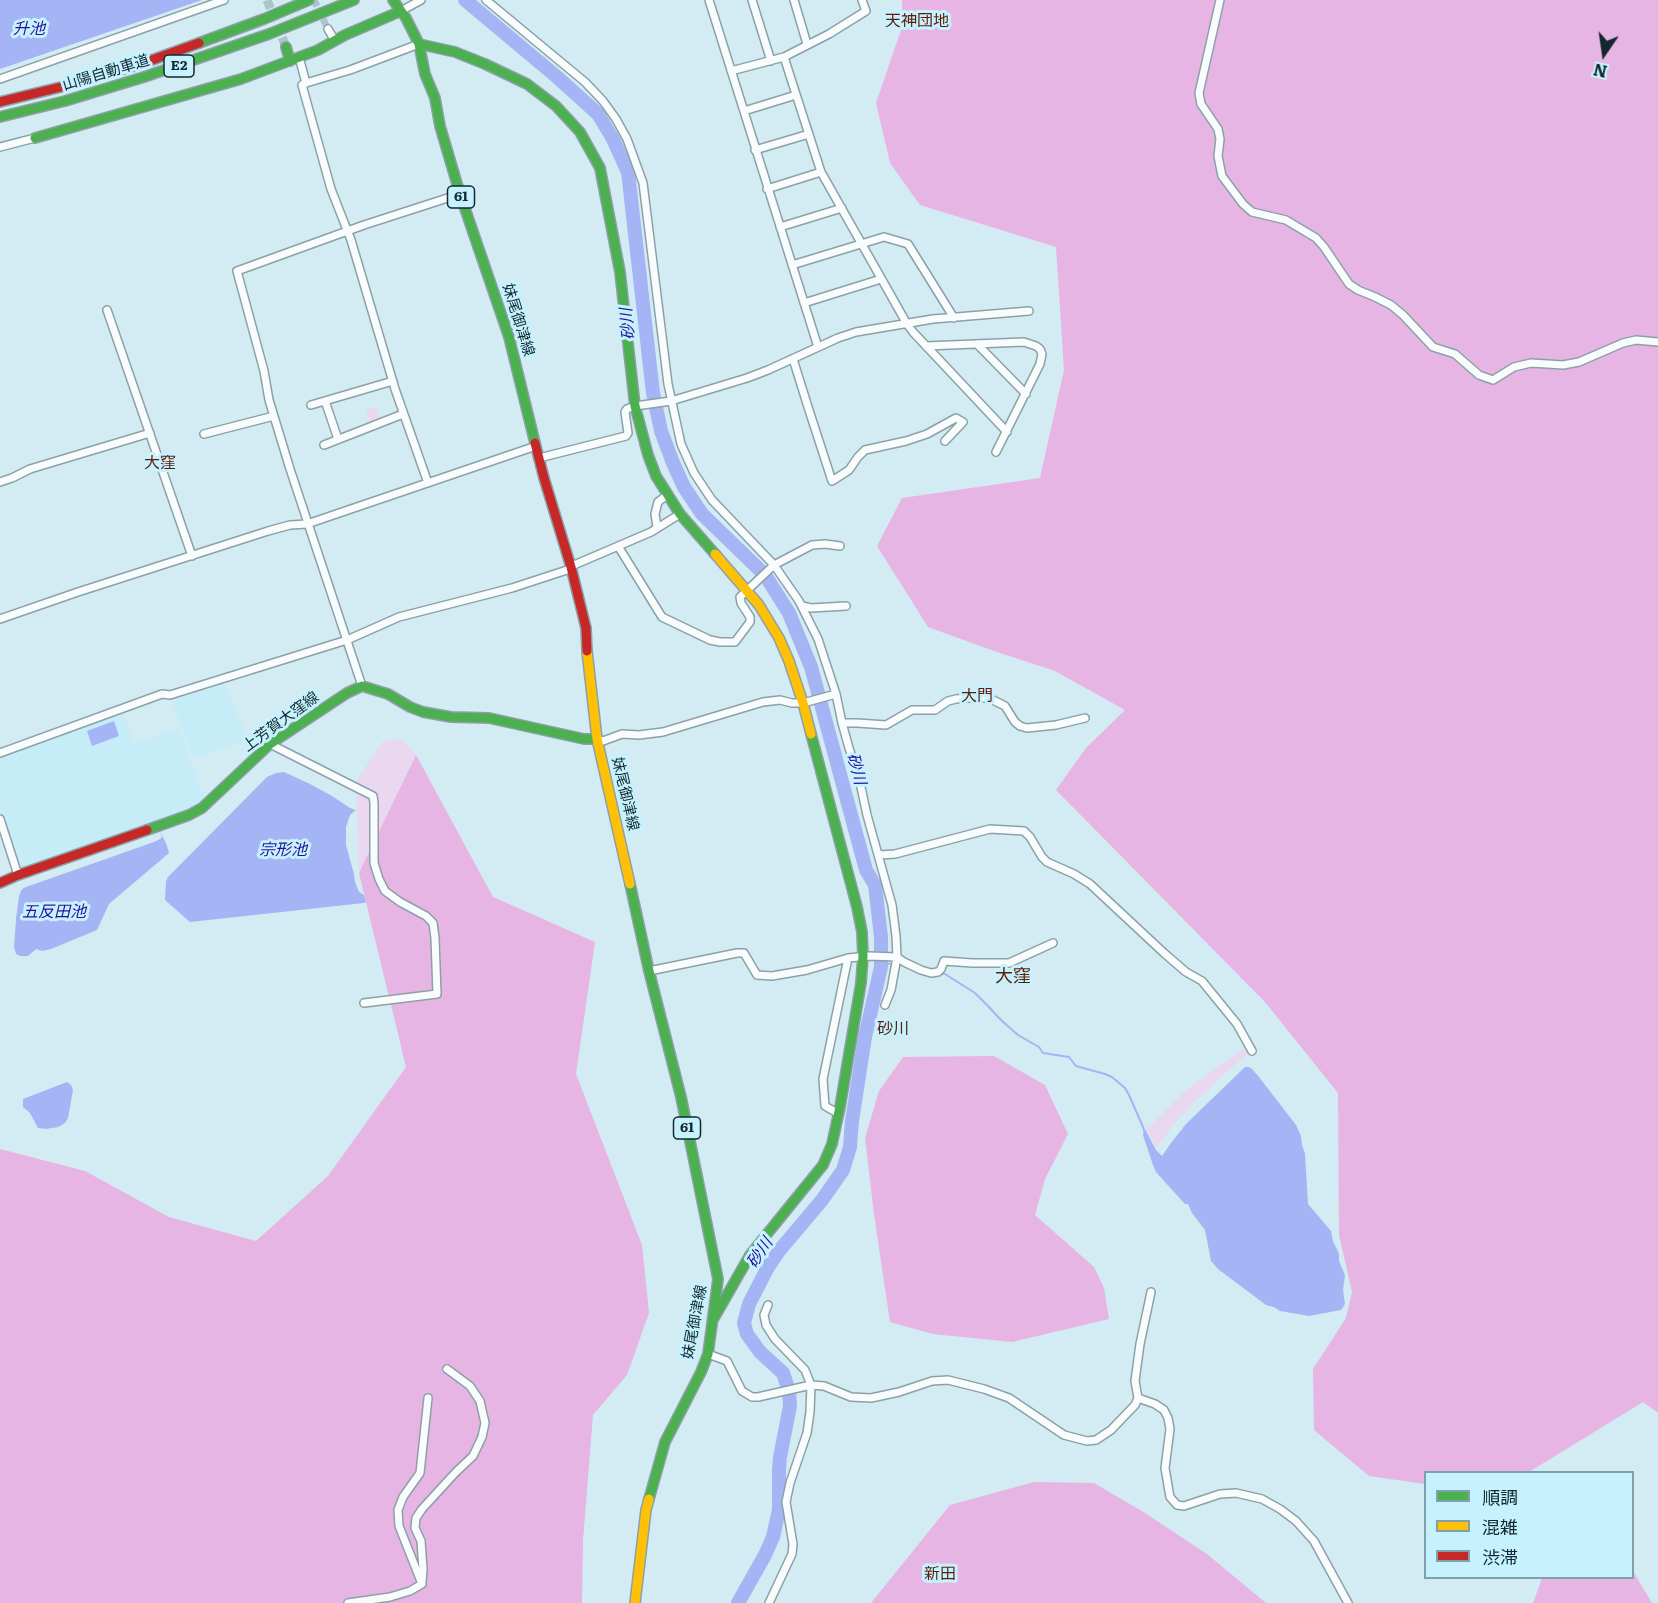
<!DOCTYPE html>
<meta charset="utf-8">
<style>
body{margin:0}
#map{position:relative;width:1658px;height:1603px;overflow:hidden;background:#d3ebf2;font-family:Literata,"Noto Sans JP",serif}
canvas{display:block}
.legend{position:absolute;left:1424px;top:1471px;width:210px;height:108px;box-sizing:border-box;background:#c6f2ff;border:2px solid #7ea1ab;margin:0;padding:8px 10px;list-style:none;font-size:18px;color:#12282e}
.legend li{display:flex;align-items:center;gap:12px;height:30px}
.legend b{width:30px;border:2px solid #7ea1ab}
.north{position:absolute;left:1574px;top:24px;width:60px;height:60px;-webkit-text-stroke:4px #c6f2ff;paint-order:stroke;rotate:193deg;font-size:16px;font-weight:700;line-height:24px;text-align:center;color:#12282e}
.north::after{content:'';display:block;margin:auto;width:21px;height:27px;background:#12282e;clip-path:polygon(50% 0,100% 100%,50% 72%,0 100%)}
</style>
<div id="map">
<canvas width="1658" height="1603"></canvas>
<ul class="legend">
<li><b style="height:8px;background:#4caf50"></b>順調</li>
<li><b style="height:8px;background:#ffc107"></b>混雑</li>
<li><b style="height:8px;background:#c62828"></b>渋滞</li>
</ul>
<div class="north">N</div>
</div>
<script>
const ctx = document.querySelector('canvas').getContext('2d');
ctx.lineJoin = 'round';
function fillPath(path, color) {
  ctx.fillStyle = color;
  ctx.fill(path, 'evenodd');
}
function poly(rows) {
  const path = new Path2D();
  for (const r of rows) {
    path.moveTo(r[0], r[1]);
    for (let i = 2; i < r.length; i += 2) path.lineTo(r[i], r[i + 1]);
  }
  return path;
}
function strokePath(path, color, width, dash) {
  ctx.strokeStyle = color;
  ctx.lineWidth = width;
  ctx.lineCap = dash ? 'butt' : 'round';
  ctx.setLineDash(dash || []);
  ctx.stroke(path);
}
function write(font, color, halo, rows, align = 'center') {
  ctx.font = font + ' Literata,"Noto Sans JP",serif';
  ctx.lineWidth = 6;
  ctx.setLineDash([]);
  ctx.textBaseline = 'middle';
  ctx.strokeStyle = halo;
  ctx.fillStyle = color;
  for (const [text, x, y, turn = 0] of rows) {
    ctx.save();
    ctx.translate(x, y);
    ctx.rotate((+turn || 0) * Math.PI / 180);
    ctx.textAlign = isNaN(turn) ? turn : align;
    if (halo) ctx.strokeText(text, 0, 0);
    ctx.fillText(text, 0, 0);
    ctx.restore();
  }
}
const built = poly([
 [223,682,248,739,194,759,171,699],
 [122,712,134,744,179,729,205,800,199,805,181,814,22,868,19,867,0,808,0,757]
]);
const green = poly([
 [375,406,381,419,371,423,366,410],
 [402,739,416,755,408,770,412,792,411,813,359,873,356,782,382,742],
 [1243,1049,1247,1050,1248,1053,1195,1101,1174,1124,1156,1148,1147,1129,1187,1089]
]);
const forest = poly([
 [902,0,1658,0,1658,1413,1643,1402,1529,1472,1426,1472,1425,1484,1369,1476,1314,1430,1313,1369,1346,1318,1352,1292,1339,1235,1338,1093,1265,1002,1056,790,1086,748,1125,710,1055,671,997,652,928,627,877,546,902,498,1040,478,1064,370,1056,247,920,205,890,163,876,103,902,27],
 [416,755,493,897,595,942,576,1074,642,1245,649,1313,627,1375,593,1415,583,1540,582,1603,0,1603,0,1149,85,1171,169,1217,256,1241,328,1176,406,1067,359,873],
 [994,1056,1045,1085,1068,1134,1045,1179,1035,1215,1094,1267,1104,1288,1109,1319,1012,1342,933,1334,890,1322,874,1214,865,1138,879,1091,903,1057],
 [1034,1482,1094,1483,1145,1513,1207,1554,1266,1603,871,1603,950,1505],
 [1633,1571,1652,1603,1533,1603,1542,1578,1632,1578]
]);
const water = poly([
 [0,0,202,0,0,69],
 [114,721,119,736,92,746,87,731],
 [284,772,310,784,332,796,350,808,356,810,350,815,346,827,346,845,354,874,355,882,359,892,364,895,366,902,364,903,190,922,165,900,166,881,168,877,267,777,276,773],
 [160,832,166,843,169,853,109,904,97,930,51,949,42,951,36,949,28,956,20,956,16,954,14,947,16,919,19,896,22,889,26,887,154,842,162,838],
 [1245,1067,1249,1067,1252,1069,1259,1077,1296,1125,1301,1136,1302,1145,1305,1154,1308,1204,1331,1231,1333,1241,1339,1254,1339,1261,1345,1275,1343,1290,1345,1304,1341,1310,1309,1316,1280,1311,1274,1307,1266,1305,1218,1269,1211,1261,1205,1230,1192,1213,1188,1204,1185,1204,1164,1181,1156,1172,1153,1165,1143,1135,1145,1129,1156,1150,1162,1156,1171,1143,1186,1124],
 [67,1082,71,1085,73,1090,68,1118,65,1123,58,1127,46,1129,38,1128,30,1113,23,1107,23,1099]
]);
const stream = poly([
 [881,963,902,965,914,970],
 [940,974,945,974,975,993,987,1005,1002,1021,1018,1035,1039,1047,1043,1053,1069,1057,1076,1066,1105,1074,1112,1077,1125,1088,1129,1095,1143,1127,1145,1134]
]);
const river = poly([
 [465,0,557,77,598,114,613,139,628,172,653,393,661,431,673,463,684,487,702,514,765,575,789,613,811,667,866,870,875,885,881,937,881,967,865,1037,852,1121,850,1147,843,1170,822,1200,779,1251,768,1267,749,1304,744,1323,747,1334,760,1352,783,1373,789,1391,790,1406,780,1457,779,1470,779,1510,773,1537,765,1555,738,1603]
]);
const streetTunnel = poly([
 [314,0,328,29]
]);
const secondaryTunnel = poly([
 [267,0,286,47]
]);
const street = poly([
 [486,0,585,82,603,101,616,119,627,139,643,183,668,384,681,444,694,473,712,500,774,565,799,601,818,639,836,694,842,723,849,748,859,778,867,815,892,905,896,936,897,957,891,990,885,1005],
 [709,0,818,347],
 [752,0,771,61],
 [794,0,807,44],
 [1220,0,1199,93,1201,104,1218,129,1220,139,1218,156,1222,176,1243,204,1252,212,1286,220,1316,238,1324,247,1349,284,1358,290,1375,297,1391,305,1403,315,1433,347,1455,354,1479,375,1493,380,1514,367,1531,363,1563,365,1579,362,1623,343,1636,340,1658,342],
 [401,11,421,0],
 [328,29,335,41],
 [299,57,306,83,302,85,331,189,351,240,395,389,428,483],
 [784,57,821,172,907,324,913,332,1007,432],
 [731,71,784,57,829,34,866,11,862,0],
 [0,79,224,0],
 [306,83,350,70,419,44],
 [744,111,796,95],
 [0,147,35,138],
 [755,150,809,134],
 [767,189,821,172],
 [780,227,842,208],
 [792,265,884,237,908,244,954,318],
 [804,303,881,279],
 [107,310,192,556],
 [977,344,1026,394],
 [926,346,1024,342,1036,346,1040,349,1042,354,1040,364,996,452],
 [793,359,808,407,832,481,849,470,858,457,865,450,906,441,927,434,956,418,963,422,945,441],
 [325,401,338,439],
 [311,405,393,381],
 [204,434,274,416],
 [324,445,403,414],
 [539,458,626,436,628,433,625,412,627,409,635,406,671,401,747,378,768,370,838,338,856,332,933,319,1029,311],
 [0,482,12,478,30,469,150,433],
 [657,527,655,514,658,502,667,495],
 [618,546,662,617,710,640,720,642,735,642,750,622,750,617,741,603,740,597,774,565,812,545,825,544,840,546],
 [802,606,811,608,846,606],
 [0,619,78,592,268,531,290,525,307,524,536,446],
 [362,686,290,469,269,400,264,371,237,271,364,225,460,194],
 [842,723,857,723,886,725,912,710,935,710,948,701,956,699,980,697,993,700,1005,706,1015,722,1020,726,1027,728,1056,725,1085,718],
 [597,739,603,741,622,734,639,735,663,732,763,702,780,700,792,703,803,703,836,694],
 [270,744,373,796,374,803,374,863,379,879,385,891,400,902,426,916,433,923,435,938,437,994,364,1003],
 [0,753,162,694,170,695,347,640,399,617,512,588,567,570,574,565,651,532,680,514],
 [0,819,18,875],
 [879,855,895,854,990,829,1024,831,1030,837,1042,857,1047,862,1074,874,1090,884,1164,953,1186,972,1202,981,1237,1024,1252,1051],
 [649,971,737,953,744,953,757,975,772,976,807,970,848,958,869,956,897,957,904,962,921,970,931,973,938,972,941,969,944,961,972,963,1009,963,1053,943],
 [839,1114,825,1106,823,1079,848,958],
 [768,1305,764,1315,766,1325,775,1339,805,1370,811,1385,810,1412,807,1433,790,1483,786,1502,793,1544,792,1554,769,1603],
 [708,1354,727,1361,742,1391,752,1397,758,1397,811,1385,824,1386,851,1397,871,1398,899,1392,932,1381,948,1380,984,1389,1009,1398,1064,1435,1087,1441,1096,1440,1111,1430,1135,1405,1138,1398,1135,1381,1140,1344,1151,1292],
 [1138,1398,1155,1404,1164,1410,1168,1418,1170,1429,1165,1468,1170,1497,1177,1505,1184,1506,1220,1494,1236,1493,1262,1499,1280,1509,1296,1521,1314,1541,1348,1603],
 [422,1582,423,1569,421,1541,415,1528,416,1518,422,1509,456,1472,473,1456,482,1437,485,1423,480,1401,470,1386,447,1369],
 [348,1603,390,1597,410,1591,422,1584,399,1526,398,1510,403,1497,420,1473,428,1398]
]);
const fast = poly([
 [393,0,406,18,419,44,425,74,435,98,440,126,460,194,509,337,535,443],
 [199,43,264,19,309,0],
 [419,44,455,52,485,64,527,84,556,106,580,132,600,168,620,272,635,406,648,455,656,476,680,514,715,554],
 [286,47,290,61],
 [0,117,65,101,144,77,269,34,354,0],
 [35,138,241,79,318,50,345,35,401,11],
 [147,830,189,815,202,808,270,744,347,693,362,686,388,694,410,707,423,712,451,717,489,718,584,739,597,739],
 [630,884,649,971,681,1097,718,1279,708,1354,701,1372,665,1442,649,1499],
 [714,1318,750,1255,823,1165,832,1144,840,1107,861,983,863,956,862,932,857,907,811,734]
]);
const slow = poly([
 [715,554,759,605,779,638,789,661,803,703,811,734],
 [587,651,597,739,630,884],
 [635,1603,646,1510,649,1499]
]);
const jam = poly([
 [0,102,61,87,141,64,199,43],
 [535,443,544,478,571,567,586,628,587,651],
 [0,883,18,875,147,830]
]);
const shields = [
 [179,66,30],
 [461,197,27],
 [687,1128,27]
];
const shieldNames = [
 ["E2",179,66],
 ["61",461,197],
 ["61",687,1128]
];
const streetNames = [
 ["山陽自動車道",106,73,-17],
 ["妹尾御津線",518,320,73],
 ["上芳賀大窪線",281,722,-36],
 ["妹尾御津線",625,794,77],
 ["妹尾御津線",695,1322,-79]
];
const neighbourhoodNames = [
 ["天神団地",917,21],
 ["大窪",160,463],
 ["大門",977,696],
 ["砂川",893,1029],
 ["新田",940,1574]
];
const waterNames = [
 ["升池",29,29],
 ["砂川",628,324,-96],
 ["砂川",856,769,75],
 ["宗形池",283,850],
 ["五反田池",54,912],
 ["砂川",760,1253,-56]
];
const quarterNames = [
 ["大窪",1013,977]
];
fillPath(built, '#c5ecf7');
fillPath(green, '#e9d8ef');
fillPath(forest, '#e6b5e4');
fillPath(water, '#a5b4f5');
strokePath(stream, '#a5b4f5', 2);
strokePath(river, '#a5b4f5', 14);
strokePath(streetTunnel, '#acc4cb', 7, [7, 3.5]);
strokePath(secondaryTunnel, '#acc4cb', 9, [9, 4.5]);
strokePath(street, '#8ca1a7', 10);
strokePath(fast, '#8ca1a7', 12);
strokePath(slow, '#8ca1a7', 12);
strokePath(jam, '#8ca1a7', 12);
strokePath(street, '#f8fcfd', 7);
strokePath(fast, '#4caf50', 9);
strokePath(slow, '#ffc107', 9);
strokePath(jam, '#c62828', 9);
for (const [x, y, w] of shields) {
  const box = new Path2D();
  box.roundRect(x - w / 2, y - 11, w, 22, 4.5);
  ctx.fillStyle = '#c6f2ff';
  ctx.fill(box);
  strokePath(box, '#12282e', 1.5);
}
write('bold 14px', '#12282e', null, shieldNames);
write('15px', '#12282e', '#c6f2ff', streetNames);
write('16px', '#5e1d07', '#c6f2ff', neighbourhoodNames);
write('italic 16px', '#2a0d95', '#c6f2ff', waterNames);
write('18px', '#5e1d07', '#c6f2ff', quarterNames);
</script>
